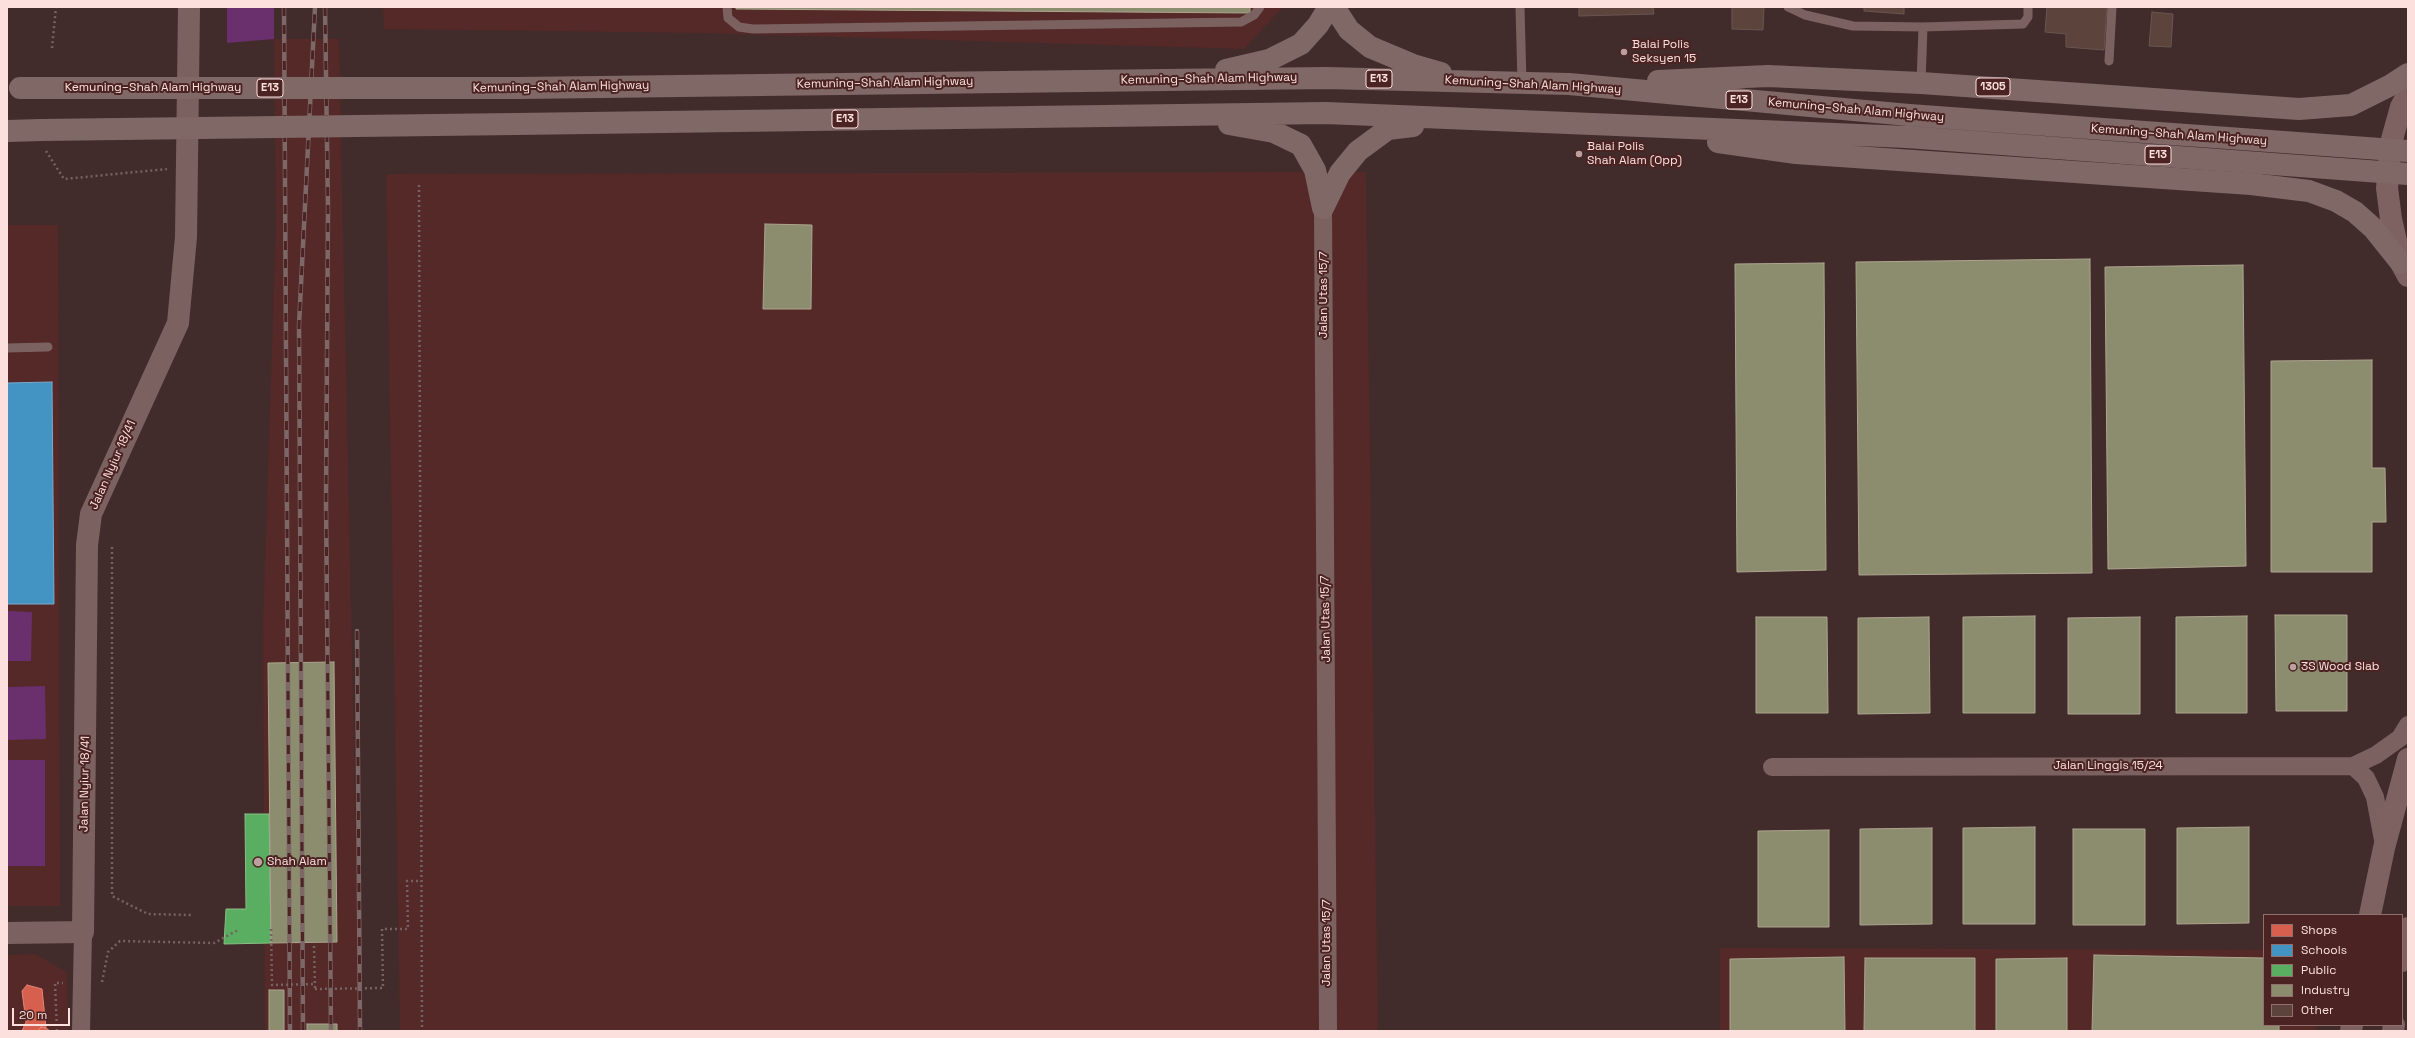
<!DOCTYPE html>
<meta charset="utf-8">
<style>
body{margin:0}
#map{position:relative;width:2415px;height:1038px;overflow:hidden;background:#422c2b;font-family:"Space Grotesk",sans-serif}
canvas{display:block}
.frame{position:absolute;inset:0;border:8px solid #fbe0de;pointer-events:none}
.legend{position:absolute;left:2263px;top:914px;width:140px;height:112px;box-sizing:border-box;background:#4b2322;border:1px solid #916f6d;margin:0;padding:5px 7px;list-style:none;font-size:12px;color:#fbe0de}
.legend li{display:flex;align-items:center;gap:8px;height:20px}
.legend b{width:20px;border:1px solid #916f6d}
.scale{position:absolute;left:12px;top:1008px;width:58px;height:18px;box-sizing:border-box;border:2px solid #fbe0de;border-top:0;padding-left:5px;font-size:12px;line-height:14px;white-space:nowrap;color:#fbe0de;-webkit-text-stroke:3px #4b2322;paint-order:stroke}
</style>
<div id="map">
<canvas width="2415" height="1038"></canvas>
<div class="frame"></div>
<ul class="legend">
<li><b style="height:11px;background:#d6604d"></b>Shops</li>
<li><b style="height:11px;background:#4393c3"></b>Schools</li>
<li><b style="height:11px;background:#5aae61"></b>Public</li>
<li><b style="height:11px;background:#8c8c6e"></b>Industry</li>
<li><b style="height:11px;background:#5c433c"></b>Other</li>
</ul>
<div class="scale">20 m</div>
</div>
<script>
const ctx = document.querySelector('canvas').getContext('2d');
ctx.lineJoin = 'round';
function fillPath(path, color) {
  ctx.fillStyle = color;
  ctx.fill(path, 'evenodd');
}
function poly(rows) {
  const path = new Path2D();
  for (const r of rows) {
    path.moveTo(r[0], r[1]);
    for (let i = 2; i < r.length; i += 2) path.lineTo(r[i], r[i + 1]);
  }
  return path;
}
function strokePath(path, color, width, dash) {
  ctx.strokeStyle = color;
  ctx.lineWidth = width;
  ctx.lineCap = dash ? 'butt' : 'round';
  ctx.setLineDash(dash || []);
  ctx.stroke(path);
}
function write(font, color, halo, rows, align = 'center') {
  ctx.font = font + ' "Space Grotesk",sans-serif';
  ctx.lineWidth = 4;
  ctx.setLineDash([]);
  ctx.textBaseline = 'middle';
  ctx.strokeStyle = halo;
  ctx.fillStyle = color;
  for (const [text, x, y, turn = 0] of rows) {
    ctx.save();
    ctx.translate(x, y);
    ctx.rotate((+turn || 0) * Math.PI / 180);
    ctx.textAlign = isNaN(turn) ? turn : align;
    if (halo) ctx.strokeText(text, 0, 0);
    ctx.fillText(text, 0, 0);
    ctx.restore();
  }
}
const built = poly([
 [383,7,1283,7,1244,49,705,33,384,29],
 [274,39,339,39,360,1031,265,1031,263,623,276,224],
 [1366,172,1378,1031,400,1031,386,174],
 [7,225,58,225,60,906,7,906],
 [1720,948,2264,950,2264,1025,2317,1025,2316,1031,1720,1031],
 [35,954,67,972,68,1031,7,1031,7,955]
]);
const green = poly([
 [227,7,274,7,274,39,227,43],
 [7,611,32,612,31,661,7,661],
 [45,686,46,739,7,740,7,687],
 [7,760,45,760,45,866,7,866]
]);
const shops = poly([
 [27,985,42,989,46,1028,41,1027,38,1031,22,1031,26,1022,22,991,27,985],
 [41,1027,46,1028,50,1031,38,1031,41,1027]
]);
const schools = poly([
 [52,382,54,604,7,604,7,383,52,382]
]);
const public = poly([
 [245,814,269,814,271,943,224,944,226,909,246,909,245,814]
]);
const industry = poly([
 [736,7,1250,7,1250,13,736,9,736,7],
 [765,224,812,225,811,309,763,309,765,224],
 [2090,259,2092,573,1859,575,1856,262,2090,259],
 [1824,263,1826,570,1737,572,1735,264,1824,263],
 [2243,265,2246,566,2108,569,2105,267,2243,265],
 [2372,360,2372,468,2385,468,2386,522,2372,522,2372,572,2271,572,2271,361,2372,360],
 [2275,615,2347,615,2347,711,2276,711,2275,615],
 [2035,616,2035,713,1963,713,1963,617,2035,616],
 [2247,616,2247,713,2176,713,2176,617,2247,616],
 [1756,617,1827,617,1828,713,1756,713,1756,617],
 [1929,617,1930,713,1858,714,1858,618,1929,617],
 [2140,617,2140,714,2068,714,2068,618,2140,617],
 [334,662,337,942,271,943,268,663,334,662],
 [2035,827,2035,924,1963,924,1963,828,2035,827],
 [2249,827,2249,923,2177,924,2177,828,2249,827],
 [1932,828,1932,924,1860,925,1860,829,1932,828],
 [2073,829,2145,829,2145,925,2073,925,2073,829],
 [1829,830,1829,927,1758,927,1758,831,1829,830],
 [2094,955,2264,958,2264,1025,2279,1025,2279,1031,2092,1031,2094,955],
 [1844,957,1845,1031,1730,1031,1730,959,1844,957],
 [1865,958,1975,958,1975,1031,1864,1031,1865,958],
 [2067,958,2067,1031,1996,1031,1996,959,2067,958],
 [269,990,284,990,284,1031,269,1031,269,990],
 [307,1024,337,1024,337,1031,307,1031,307,1024]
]);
const building = poly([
 [1579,7,1653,7,1654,14,1579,16,1579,7],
 [1732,7,1764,7,1763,30,1732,29,1732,7],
 [1864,7,1904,7,1904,14,1864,11,1864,7],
 [2047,7,2107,7,2104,50,2066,47,2066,34,2045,32,2047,7],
 [2152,12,2173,14,2171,47,2149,46,2152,12]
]);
const path = poly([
 [52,48,56,7],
 [46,151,64,179,167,169],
 [419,185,422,1031],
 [112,547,112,896,148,914,191,915],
 [314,946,315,989],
 [102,982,108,952,120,941,214,943,238,930],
 [57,1031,55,983,63,983]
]);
const service = poly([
 [727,7,728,18,739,27,753,29,1241,22,1254,15,1260,7],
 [1520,7,1522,83],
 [1788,7,1805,15,1853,26,1923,27,2023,24,2028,17,2028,7],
 [2109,61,2112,7],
 [1921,83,1923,27],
 [7,348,48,347]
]);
const minor = poly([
 [1323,208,1328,1031],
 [2353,766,2376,755,2400,738,2408,725],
 [1772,767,2353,766,2366,778,2375,797,2384,845],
 [81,1031,83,932]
]);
const tertiary = poly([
 [7,933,83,932,87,545,91,514,178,323,186,237,189,7]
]);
const primary = poly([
 [2408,94,2401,107,2391,143,2387,188,2391,219,2401,263,2408,276],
 [2370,915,2384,848,2408,759],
 [2402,961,2408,928],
 [2351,1031,2352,1025],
 [2393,1031,2394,1025]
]);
const motorway = poly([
 [1334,7,1349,30,1370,47,1413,65,1441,73],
 [1226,70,1269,60,1301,44,1318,25,1329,7],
 [1658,81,1768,76,1921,83,2299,109,2351,105,2391,85,2408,74],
 [519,88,1326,78,1569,84,1909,115],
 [515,124,1326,113,1907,137],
 [1229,124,1274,132,1301,145,1315,170,1323,208],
 [7,131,41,130],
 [1718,142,1796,153,2251,184,2309,191,2336,201,2355,212,2373,228,2401,263],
 [1323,208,1340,173,1358,151,1388,129,1413,126]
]);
const rail = poly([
 [284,7,290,1031],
 [325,7,328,210,326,502,331,1031],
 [357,631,360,1031],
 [303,1031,299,325,315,7]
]);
const pathBridge = poly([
 [271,929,272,985,315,984],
 [315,989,383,988,382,929,408,929,407,881,421,881]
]);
const motorwayBridge = poly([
 [20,88,519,88],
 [1909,115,2408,151],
 [41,130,515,124],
 [1907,137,2408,174]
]);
const markers = [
 [1624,52,4,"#baa19f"],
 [1579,154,4,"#baa19f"],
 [2293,667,4,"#baa19f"],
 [258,862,5,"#baa19f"]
];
const shields = [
 [1379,79,26],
 [1993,87,34],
 [270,88,26],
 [1739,100,26],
 [845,119,26],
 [2158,155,26]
];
const shieldNames = [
 ["E13",1379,79],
 ["1305",1993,87],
 ["E13",270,88],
 ["E13",1739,100],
 ["E13",845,119],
 ["E13",2158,155]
];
const poiNames = [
 ["Balai Polis",1632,45],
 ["Seksyen 15",1632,59],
 ["Balai Polis",1587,147],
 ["Shah Alam (Opp)",1587,161],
 ["3S Wood Slab",2301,667],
 ["Shah Alam",267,862]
];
const streetNames = [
 ["Kemuning–Shah Alam Highway",1209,79,-1],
 ["Kemuning–Shah Alam Highway",885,83,-1],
 ["Kemuning–Shah Alam Highway",1533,85,3],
 ["Kemuning–Shah Alam Highway",561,87,-1],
 ["Kemuning–Shah Alam Highway",153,88],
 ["Kemuning–Shah Alam Highway",1856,110,5],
 ["Kemuning–Shah Alam Highway",2179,135,4],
 ["Jalan Utas 15/7",1324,295,-90],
 ["Jalan Nyiur 18/41",113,465,-66],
 ["Jalan Utas 15/7",1326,619,-91],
 ["Jalan Linggis 15/24",2108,766],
 ["Jalan Nyiur 18/41",85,784,-89],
 ["Jalan Utas 15/7",1327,943,-90]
];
fillPath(built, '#542928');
fillPath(green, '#6a2f6d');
fillPath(shops, '#d6604d');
strokePath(shops, '#e18678', 1);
fillPath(schools, '#4393c3');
strokePath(schools, '#7aaacb', 1);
fillPath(public, '#5aae61');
strokePath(public, '#8abd86', 1);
fillPath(industry, '#8c8c6e');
strokePath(industry, '#ada590', 1);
fillPath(building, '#5c433c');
strokePath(building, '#685652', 1);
strokePath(path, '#756261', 2.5, [2, 3]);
strokePath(service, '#7b6261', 9);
strokePath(minor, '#7b6261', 18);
strokePath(tertiary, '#7b6261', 22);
strokePath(primary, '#7e6261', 22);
strokePath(motorway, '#806867', 22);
strokePath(rail, '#7e6867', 4.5);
strokePath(rail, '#4b2322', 3, [9]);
strokePath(pathBridge, '#756261', 2.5, [2, 3]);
strokePath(motorwayBridge, '#806867', 22);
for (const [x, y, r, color] of markers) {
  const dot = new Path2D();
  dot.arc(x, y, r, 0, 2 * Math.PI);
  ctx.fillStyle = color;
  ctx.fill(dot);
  strokePath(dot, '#4b2322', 1.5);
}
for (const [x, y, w] of shields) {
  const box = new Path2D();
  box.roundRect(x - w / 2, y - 9, w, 18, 3);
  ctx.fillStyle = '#4b2322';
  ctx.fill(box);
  strokePath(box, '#fbe0de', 1);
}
write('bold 11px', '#fbe0de', null, shieldNames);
write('12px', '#fbe0de', '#4b2322', poiNames, 'left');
write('12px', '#fbe0de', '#4b2322', streetNames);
</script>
